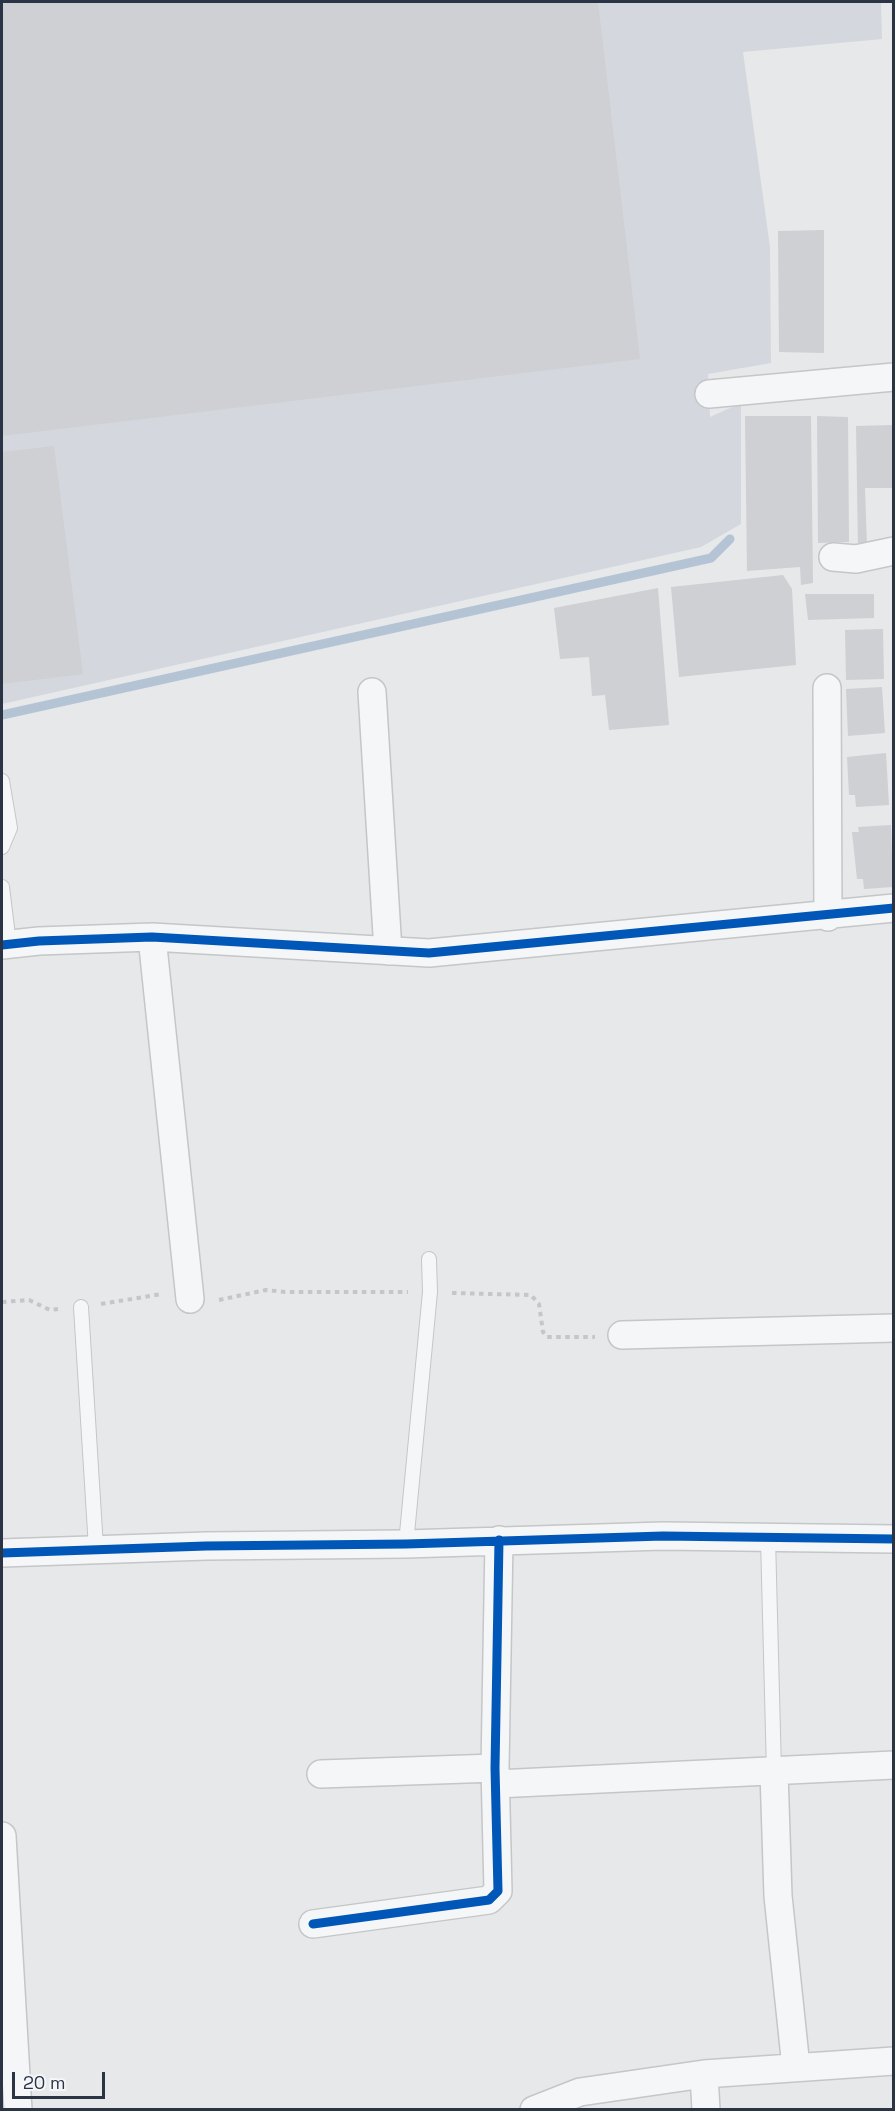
<!DOCTYPE html>
<style>
body{margin:0}
#map{position:relative;width:895px;height:2111px;overflow:hidden;background:#e6e8ea;font-family:"Space Grotesk",sans-serif}
canvas{display:block}
.frame{position:absolute;inset:0;border:3px solid #2b3445;pointer-events:none}
.scale{position:absolute;left:12px;top:2072px;width:93px;height:27px;box-sizing:border-box;border:3px solid #2b3445;border-top:0;padding-left:8px;font-size:18px;line-height:21px;white-space:nowrap;color:#2b3445;-webkit-text-stroke:4px #f4f6f9;paint-order:stroke}
</style>
<div id="map">
<canvas width="895" height="2111"></canvas>
<div class="frame"></div>
<div class="scale">20 m</div>
</div>
<script>
const ctx = document.querySelector('canvas').getContext('2d');
ctx.lineJoin = 'round';
function fillPath(path, color) {
  ctx.fillStyle = color;
  ctx.fill(path, 'evenodd');
}
function poly(rows) {
  const path = new Path2D();
  for (const r of rows) {
    path.moveTo(r[0], r[1]);
    for (let i = 2; i < r.length; i += 2) path.lineTo(r[i], r[i + 1]);
  }
  return path;
}
function strokePath(path, color, width, dash) {
  ctx.strokeStyle = color;
  ctx.lineWidth = width;
  ctx.lineCap = dash ? 'butt' : 'round';
  ctx.setLineDash(dash || []);
  ctx.stroke(path);
}
const built = poly([
 [2,2,881,2,882,39,743,52,770,247,771,363,708,374,710,417,741,403,741,524,701,547,2,704]
]);
const stream = poly([
 [2,715,711,558,730,539]
]);
const building = poly([
 [2,2,598,2,640,359,2,436],
 [824,230,824,353,779,352,778,231],
 [745,416,811,416,813,583,801,585,800,567,747,571],
 [817,416,848,417,849,542,818,543],
 [894,425,894,488,865,488,867,547,858,548,856,426],
 [54,446,83,674,2,684,2,452],
 [783,575,792,589,796,665,679,677,671,587],
 [658,588,669,725,609,730,605,695,592,696,589,657,560,659,554,608],
 [805,594,874,594,874,618,808,620],
 [883,629,884,679,846,680,845,630],
 [882,687,885,733,848,736,846,689],
 [886,753,889,805,856,807,855,795,849,795,847,757],
 [891,825,893,887,864,889,863,879,857,879,852,832,859,832,858,827]
]);
const path = poly([
 [452,1293,531,1295,539,1304,543,1332,547,1337,595,1337],
 [219,1300,266,1290,285,1292,408,1292],
 [2,1302,29,1300,50,1310,58,1309],
 [101,1304,162,1294]
]);
const service = poly([
 [2,847,10,828,2,781],
 [2,887,9,944],
 [81,1307,96,1548],
 [768,1538,774,1772],
 [406,1544,430,1292,429,1259]
]);
const minor = poly([
 [709,394,894,377],
 [833,557,856,559,894,551],
 [827,688,828,917],
 [372,692,388,951],
 [152,937,190,1299],
 [2,945,39,941,152,937,429,953,894,908],
 [622,1335,894,1328],
 [2,1553,206,1546,406,1544,663,1536,894,1539],
 [774,1772,778,1896,796,2067],
 [321,1774,495,1768],
 [496,1784,894,1765],
 [2,1836,18,2110],
 [313,1924,489,1900,498,1891,495,1768,499,1540],
 [704,2074,706,2110],
 [534,2110,580,2092,704,2074,894,2061]
]);
const cycleway = poly([
 [2,945,39,941,152,937,429,953,894,908],
 [2,1553,206,1546,406,1544,663,1536,894,1539],
 [313,1924,489,1900,498,1891,495,1768,499,1540]
]);
fillPath(built, '#d4d7dd');
strokePath(stream, '#b4c4d5', 9);
fillPath(building, '#ced0d3');
strokePath(service, '#c4c6c8', 16);
strokePath(minor, '#c4c6c8', 30);
strokePath(path, '#c5c6ca', 4, [4.5, 4.5]);
strokePath(service, '#f5f6f7', 14);
strokePath(minor, '#f5f6f7', 27);
strokePath(cycleway, '#0057b8', 9);
</script>
